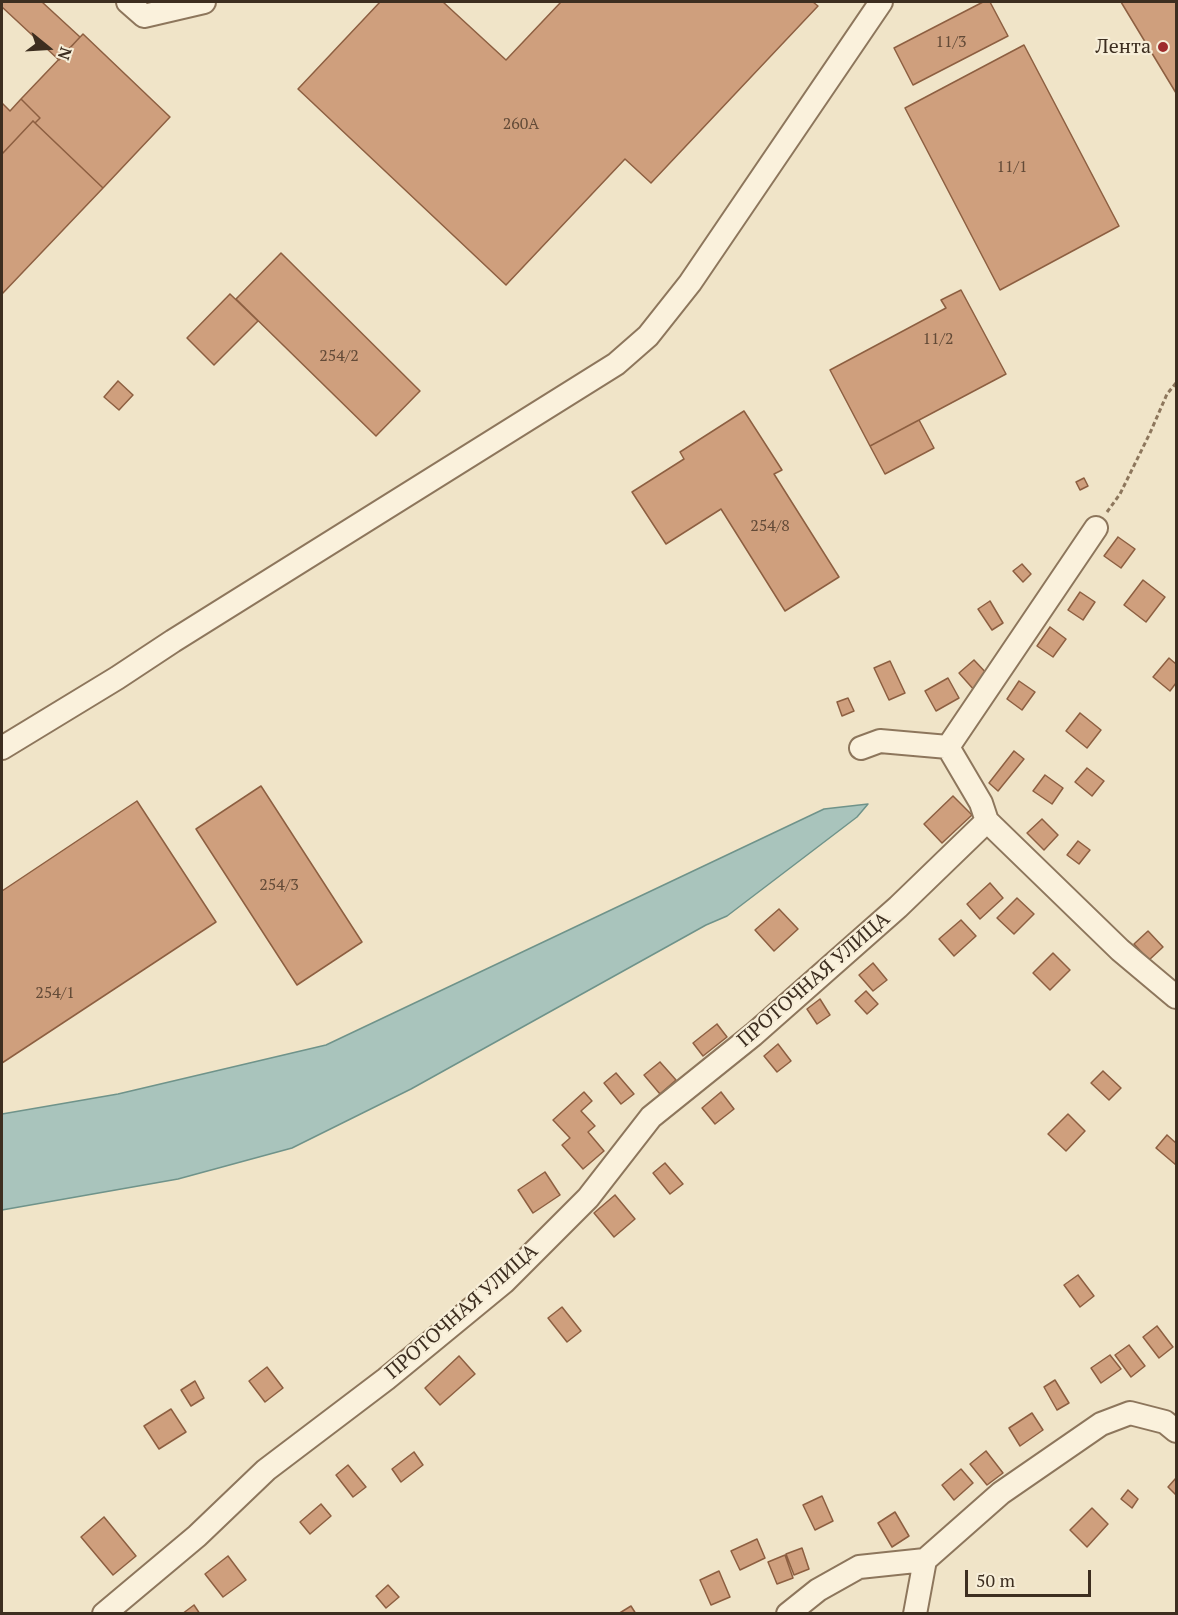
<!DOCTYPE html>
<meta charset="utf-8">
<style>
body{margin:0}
#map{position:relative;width:1178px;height:1615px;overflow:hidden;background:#f0e4c8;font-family:"PT Serif",serif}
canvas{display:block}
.frame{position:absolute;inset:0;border:3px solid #3d2e20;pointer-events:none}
.north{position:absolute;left:18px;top:18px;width:60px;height:60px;-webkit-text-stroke:4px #f7eed8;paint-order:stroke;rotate:108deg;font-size:16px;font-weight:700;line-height:24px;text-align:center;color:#3d2e20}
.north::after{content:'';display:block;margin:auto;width:21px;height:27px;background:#3d2e20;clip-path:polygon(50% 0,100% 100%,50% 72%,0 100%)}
.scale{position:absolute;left:965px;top:1570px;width:126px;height:27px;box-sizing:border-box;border:3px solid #3d2e20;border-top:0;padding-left:8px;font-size:18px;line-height:21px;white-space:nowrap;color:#3d2e20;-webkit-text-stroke:4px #f7eed8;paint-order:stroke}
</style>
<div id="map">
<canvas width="1178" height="1615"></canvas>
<div class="frame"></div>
<div class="north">N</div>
<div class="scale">50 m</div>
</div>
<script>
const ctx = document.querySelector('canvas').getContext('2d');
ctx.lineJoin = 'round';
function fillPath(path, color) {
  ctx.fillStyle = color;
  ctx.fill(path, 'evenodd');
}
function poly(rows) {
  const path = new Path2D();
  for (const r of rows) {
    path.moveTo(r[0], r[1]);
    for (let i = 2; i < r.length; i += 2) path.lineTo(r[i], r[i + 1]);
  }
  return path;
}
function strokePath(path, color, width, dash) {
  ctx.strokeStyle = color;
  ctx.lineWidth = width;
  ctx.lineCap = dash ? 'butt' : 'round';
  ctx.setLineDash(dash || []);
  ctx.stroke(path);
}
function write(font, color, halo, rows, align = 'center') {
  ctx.font = font + ' "PT Serif",serif';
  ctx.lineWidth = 4.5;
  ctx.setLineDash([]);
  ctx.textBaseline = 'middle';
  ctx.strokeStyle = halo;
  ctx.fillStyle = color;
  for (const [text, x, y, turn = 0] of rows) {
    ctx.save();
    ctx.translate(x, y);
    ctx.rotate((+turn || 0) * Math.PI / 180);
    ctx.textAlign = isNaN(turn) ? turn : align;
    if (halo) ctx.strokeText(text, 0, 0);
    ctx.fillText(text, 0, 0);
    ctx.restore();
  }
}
const water = poly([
 [868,804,857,817,727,916,706,925,411,1089,292,1148,178,1179,2,1210,2,1114,118,1094,326,1045,824,809,868,804]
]);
const building = poly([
 [2,2,42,2,80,37,59,60,2,7,2,2],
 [380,2,443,2,506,60,561,2,813,2,818,6,651,183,625,159,506,285,298,89,380,2],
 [983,2,990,2,1008,36,913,85,894,48,983,2],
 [1121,2,1176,2,1176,93,1121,2],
 [83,34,170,117,103,188,35,123,40,118,21,99,83,34],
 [1024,45,1119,226,1000,290,905,108,1024,45],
 [21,99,40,118,35,123,33,121,3,153,2,151,2,103,10,111,21,99],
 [33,121,103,188,2,294,2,154,33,121],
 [281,253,420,391,376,436,236,299,281,253],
 [961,290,1006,374,870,446,830,370,946,308,941,300,961,290],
 [230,294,258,321,214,365,187,338,230,294],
 [118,381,133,395,119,410,104,397,118,381],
 [744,411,782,470,774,474,839,577,785,611,721,509,666,544,632,492,684,459,680,452,744,411],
 [919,420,934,448,885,474,870,446,919,420],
 [1084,478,1088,486,1080,490,1076,482,1084,478],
 [1118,537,1135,549,1121,568,1104,556,1118,537],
 [1022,564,1031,574,1023,582,1013,571,1022,564],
 [1143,580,1165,597,1146,622,1124,605,1143,580],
 [1080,592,1095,602,1083,620,1068,610,1080,592],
 [990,601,1003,623,992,630,978,609,990,601],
 [1050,627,1066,639,1053,657,1037,646,1050,627],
 [1169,658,1176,664,1176,683,1170,691,1153,677,1169,658],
 [974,660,990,677,975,691,959,673,974,660],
 [890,661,905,693,889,700,874,668,890,661],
 [948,678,959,698,936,711,925,691,948,678],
 [1019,681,1035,692,1022,710,1007,699,1019,681],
 [848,698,854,711,842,716,837,702,848,698],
 [1080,713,1101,730,1087,748,1066,731,1080,713],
 [1014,751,1024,759,998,791,989,783,1014,751],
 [1087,768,1104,781,1092,796,1075,782,1087,768],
 [1045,775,1063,788,1052,804,1033,791,1045,775],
 [261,786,362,942,297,985,196,829,261,786],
 [953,796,972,815,942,843,924,824,953,796],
 [137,801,216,922,2,1063,2,891,137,801],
 [1042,819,1058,835,1044,850,1027,833,1042,819],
 [1078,841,1090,850,1079,864,1067,855,1078,841],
 [990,883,1003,898,980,919,967,904,990,883],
 [1017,898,1034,914,1014,934,997,918,1017,898],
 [779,909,798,929,774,951,755,930,779,909],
 [961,920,976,936,954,956,939,939,961,920],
 [1148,931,1163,947,1149,960,1134,944,1148,931],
 [1053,953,1070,970,1050,990,1033,973,1053,953],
 [873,963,887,980,873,991,859,975,873,963],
 [866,991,878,1004,867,1014,855,1001,866,991],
 [820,999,830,1015,817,1024,807,1009,820,999],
 [717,1024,727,1037,703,1056,693,1043,717,1024],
 [778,1044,791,1061,777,1072,764,1056,778,1044],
 [660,1062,676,1080,660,1094,644,1075,660,1062],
 [1103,1071,1121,1088,1109,1100,1091,1083,1103,1071],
 [616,1073,634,1094,621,1104,604,1083,616,1073],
 [584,1092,592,1101,581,1111,595,1126,588,1132,604,1151,583,1169,562,1145,570,1138,553,1120,584,1092],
 [721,1092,734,1109,715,1124,702,1108,721,1092],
 [1068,1114,1085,1131,1066,1151,1048,1134,1068,1114],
 [1167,1135,1176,1143,1176,1165,1156,1148,1167,1135],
 [665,1163,683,1184,670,1194,653,1173,665,1163],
 [545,1172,560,1195,533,1213,518,1190,545,1172],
 [615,1195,635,1219,614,1237,594,1213,615,1195],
 [1078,1275,1094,1296,1080,1307,1064,1285,1078,1275],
 [562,1307,581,1331,567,1342,548,1318,562,1307],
 [1157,1326,1173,1347,1159,1358,1143,1337,1157,1326],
 [1129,1345,1145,1366,1131,1377,1115,1355,1129,1345],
 [1110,1355,1121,1369,1101,1383,1091,1368,1110,1355],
 [459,1356,475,1374,440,1405,425,1388,459,1356],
 [267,1367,283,1388,265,1402,249,1381,267,1367],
 [1055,1380,1069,1403,1057,1410,1044,1387,1055,1380],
 [195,1381,204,1398,191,1406,181,1390,195,1381],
 [171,1409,186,1432,159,1449,144,1426,171,1409],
 [1032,1413,1043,1430,1020,1446,1009,1428,1032,1413],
 [986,1451,1003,1473,987,1485,970,1464,986,1451],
 [414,1452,423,1465,401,1482,392,1469,414,1452],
 [348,1465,366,1487,353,1497,336,1475,348,1465],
 [961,1469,973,1483,954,1500,942,1485,961,1469],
 [1176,1478,1176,1495,1168,1487,1176,1478],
 [1128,1490,1138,1499,1132,1508,1121,1499,1128,1490],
 [822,1496,833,1521,815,1530,803,1505,822,1496],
 [321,1504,331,1516,310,1534,300,1522,321,1504],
 [1092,1508,1108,1524,1087,1547,1070,1530,1092,1508],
 [895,1512,909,1536,892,1547,878,1523,895,1512],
 [104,1517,136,1556,113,1575,81,1537,104,1517],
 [757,1539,765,1558,740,1570,731,1551,757,1539],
 [802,1548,809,1569,794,1575,786,1554,802,1548],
 [785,1555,793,1578,777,1584,768,1562,785,1555],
 [228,1556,246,1580,223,1597,205,1574,228,1556],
 [719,1571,730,1597,711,1605,700,1580,719,1571],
 [388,1585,399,1597,386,1608,376,1596,388,1585],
 [194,1605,200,1614,182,1614,194,1605],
 [631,1606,636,1614,618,1614,631,1606]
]);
const path = poly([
 [1107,512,1120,494,1150,433,1167,394,1176,383]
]);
const minor = poly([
 [128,2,144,16,204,2],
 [1096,528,948,747,981,803,987,821,1120,950,1176,997],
 [2,748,117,678,173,641,616,364,648,336,690,283,881,2],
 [861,748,880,741,948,747],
 [104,1614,197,1536,266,1470,386,1379,504,1282,588,1198,651,1117,753,1035,898,907,987,821],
 [788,1614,818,1590,859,1567,925,1560],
 [915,1614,925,1560,1001,1493,1101,1424,1130,1413,1165,1422,1176,1431]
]);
const markers = [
 [1163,47,6,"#9e2a2b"]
];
const numberNames = [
 ["11/3",951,42],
 ["260А",521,124],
 ["11/1",1012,167],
 ["11/2",938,339],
 ["254/2",339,356],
 ["254/8",770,526],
 ["254/3",279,885],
 ["254/1",55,993]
];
const poiNames = [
 ["Лента",1151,47]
];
const streetNames = [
 ["ПРОТОЧНАЯ УЛИЦА",814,980,-41],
 ["ПРОТОЧНАЯ УЛИЦА",462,1312,-41]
];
fillPath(water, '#a9c4bc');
strokePath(water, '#6f938a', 1.5);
fillPath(building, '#cf9f7d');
strokePath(building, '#8d5f41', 1.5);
strokePath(minor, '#8d765c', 26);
strokePath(path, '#8d765c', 3, [4.5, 3]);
strokePath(minor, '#faf1dc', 22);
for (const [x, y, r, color] of markers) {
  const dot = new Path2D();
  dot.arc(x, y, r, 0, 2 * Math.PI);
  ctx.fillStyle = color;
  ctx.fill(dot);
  strokePath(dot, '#f7eed8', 2);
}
write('16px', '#624a37', null, numberNames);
write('20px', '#3d2e20', '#f7eed8', poiNames, 'right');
write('20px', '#3d2e20', '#f7eed8', streetNames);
</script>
